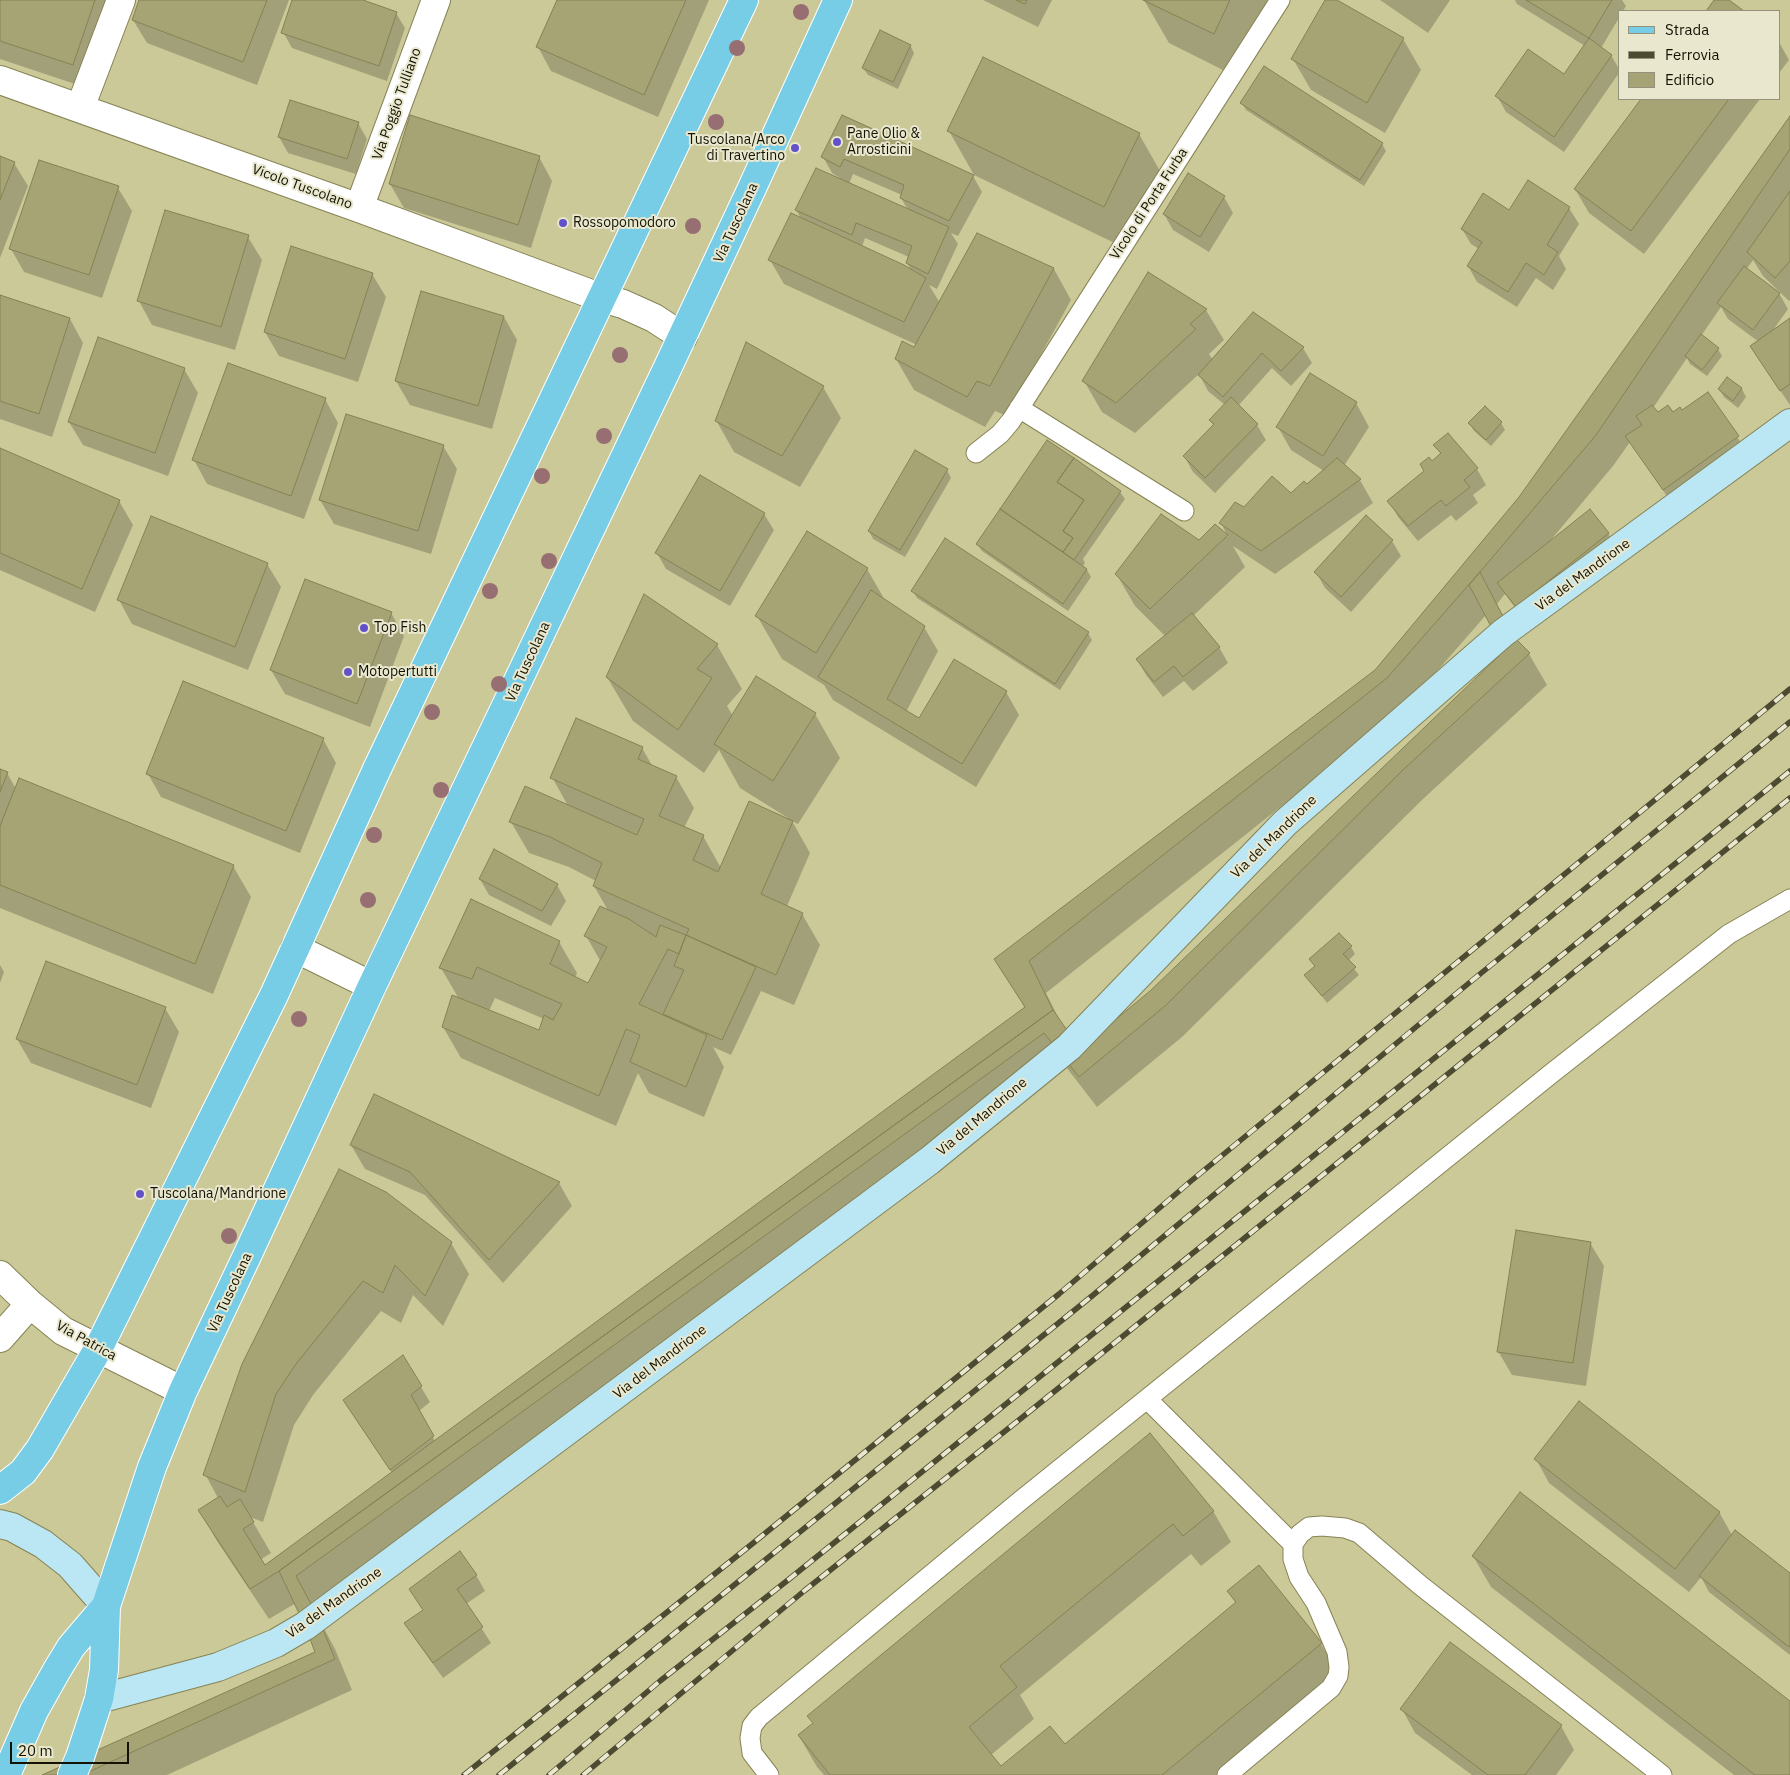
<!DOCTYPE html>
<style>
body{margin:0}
#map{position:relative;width:1790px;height:1775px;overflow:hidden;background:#cbc998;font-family:"IBM Plex Sans",sans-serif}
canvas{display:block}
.legend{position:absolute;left:1618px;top:10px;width:162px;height:90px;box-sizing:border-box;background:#e9e8cf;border:1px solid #94927d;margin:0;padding:6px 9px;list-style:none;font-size:15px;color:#141202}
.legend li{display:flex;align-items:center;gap:10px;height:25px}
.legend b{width:25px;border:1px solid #94927d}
.scale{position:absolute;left:10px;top:1742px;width:119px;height:22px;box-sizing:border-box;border:2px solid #141202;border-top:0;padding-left:6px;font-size:15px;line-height:18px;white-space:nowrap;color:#141202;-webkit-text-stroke:4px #e9e8cf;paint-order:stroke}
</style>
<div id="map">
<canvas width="1790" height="1775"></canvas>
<ul class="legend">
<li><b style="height:6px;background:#77cde6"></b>Strada</li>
<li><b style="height:6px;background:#4c4a30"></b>Ferrovia</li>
<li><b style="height:14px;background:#a6a374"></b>Edificio</li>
</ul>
<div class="scale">20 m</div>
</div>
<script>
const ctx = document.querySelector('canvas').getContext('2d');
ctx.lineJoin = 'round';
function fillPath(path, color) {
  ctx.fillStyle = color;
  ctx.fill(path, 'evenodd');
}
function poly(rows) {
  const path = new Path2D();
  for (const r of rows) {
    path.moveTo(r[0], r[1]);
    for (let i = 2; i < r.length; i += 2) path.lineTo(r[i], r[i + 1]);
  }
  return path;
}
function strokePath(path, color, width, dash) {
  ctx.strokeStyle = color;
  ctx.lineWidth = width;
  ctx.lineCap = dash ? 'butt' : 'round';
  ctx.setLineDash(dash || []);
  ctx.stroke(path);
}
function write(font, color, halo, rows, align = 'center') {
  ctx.font = font + ' "IBM Plex Sans",sans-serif';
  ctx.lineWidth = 4;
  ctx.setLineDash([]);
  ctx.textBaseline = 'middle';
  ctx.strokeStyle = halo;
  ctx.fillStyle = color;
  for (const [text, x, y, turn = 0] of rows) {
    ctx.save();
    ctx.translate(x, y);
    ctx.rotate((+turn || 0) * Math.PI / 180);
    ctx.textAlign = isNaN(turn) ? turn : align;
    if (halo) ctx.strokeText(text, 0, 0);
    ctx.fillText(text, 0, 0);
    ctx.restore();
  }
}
const shadow = poly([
 [0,0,109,0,87,88,0,59],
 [140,0,289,0,257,85,147,43,133,20],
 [293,0,359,0,396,13,405,28,387,81,292,48,283,32],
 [558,0,709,0,658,117,551,71,538,47],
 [983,0,1052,0,1038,27],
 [1144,0,1277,0,1239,78,1169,43],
 [1327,0,1335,0,1403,39,1421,70,1385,133,1311,90,1293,59],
 [1380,0,1450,0,1428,33],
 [1515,0,1622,0,1626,6,1623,11,1619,11,1619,18,1601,48,1611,55,1619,69,1619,73,1564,152,1506,112,1497,96,1564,76,1585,46,1517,4],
 [1779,42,1789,60,1779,73],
 [910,45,914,53,898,89,868,75,863,68],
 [1642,99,1760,99,1644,254,1589,213,1575,189],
 [290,102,358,123,367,139,356,174,288,153,279,137],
 [1242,103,1382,144,1386,151,1364,186,1246,110],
 [843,117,973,176,982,192,958,236,951,233,958,244,937,289,929,285,940,303,978,234,1054,269,1071,300,1007,416,995,411,985,427,914,390,896,359,914,349,917,345,784,284,770,260,802,220,796,210,840,179,840,178,832,173,823,157],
 [853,174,902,195,901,198,908,210,849,184],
 [865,238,909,257,907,263,912,272,862,247],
 [1790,120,1790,300,1789,301,1763,276,1753,260,1746,270,1779,293,1788,309,1771,333,1790,320,1790,405,1761,362,1759,342,1728,319,1721,307,1701,336,1718,349,1722,356,1707,376,1690,364,1687,358,1653,408,1657,413,1682,412,1708,393,1747,452,1673,505,1630,442,1613,466,1550,541,1608,533,1617,549,1526,622,1505,594,1497,604,1516,640,1529,654,1547,685,1423,799,1182,1037,1097,1107,1063,1063,313,1608,335,1649,352,1690,167,1775,46,1775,317,1652,296,1603,269,1619,217,1541,199,1510,218,1498,205,1474,340,1171,451,1243,469,1274,443,1326,413,1295,401,1323,381,1311,313,1395,294,1425,263,1522,250,1517,271,1553,260,1560,264,1566,392,1473,344,1400,403,1357,430,1402,419,1411,435,1441,1025,1008,996,959,1376,671,1520,498],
 [1486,615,1506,651,1151,992,1079,1051,1062,1025,1046,993,1404,709],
 [949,131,1139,134,1164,178,1129,250,974,175],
 [0,157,14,163,28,186,0,258],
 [539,157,552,181,531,248,404,208,390,184],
 [1529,182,1569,208,1579,224,1559,256,1566,269,1553,290,1536,278,1517,307,1477,282,1468,266,1479,249,1471,244,1462,229,1509,212],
 [118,188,132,211,102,298,24,272,11,249],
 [1224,197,1233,213,1209,252,1173,230,1164,214],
 [248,237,262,260,235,350,152,325,139,301],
 [372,274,386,297,358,382,279,356,265,332],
 [0,296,70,319,83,343,52,437,0,419],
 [1206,310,1224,340,1209,354,1213,360,1254,314,1303,348,1312,363,1291,386,1272,368,1238,406,1257,425,1266,440,1215,493,1193,472,1184,456,1214,426,1210,420,1225,405,1208,391,1199,374,1135,433,1102,412,1084,381],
 [504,317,517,340,492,429,410,405,396,381],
 [184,369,198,393,168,476,83,445,69,422],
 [1727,379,1742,389,1746,397,1738,408,1724,397,1719,389],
 [823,387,841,418,800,487,734,452,716,420],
 [325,399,338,423,304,519,207,484,194,460],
 [1356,403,1369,427,1344,466,1360,480,1373,503,1275,574,1233,546,1245,567,1193,616,1219,647,1228,663,1193,691,1184,681,1163,697,1146,675,1137,659,1165,636,1135,606,1117,575,1199,542,1215,526,1228,537,1221,523,1244,509,1291,495,1307,486,1324,471,1291,450,1278,427],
 [1501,423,1505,430,1491,446,1474,431,1470,424],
 [1435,445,1477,469,1486,485,1473,495,1478,503,1456,521,1451,515,1418,541,1398,517,1389,501,1425,472,1432,462,1441,455],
 [443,446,457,469,431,554,334,524,320,500],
 [0,450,119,501,133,525,95,612,0,570],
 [947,470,951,478,905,557,873,539,869,531],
 [1120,492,1125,499,1083,559,1085,563,1082,567,1087,570,1091,577,1068,611,982,551,977,544,1001,509],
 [764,514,774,530,730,606,666,569,657,553],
 [1392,541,1401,556,1351,612,1325,588,1316,572],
 [267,564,281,587,248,670,132,624,119,600],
 [867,569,886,602,924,627,938,651,906,712,919,720,1006,692,1019,715,976,787,833,700,824,685,782,659,757,616],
 [913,591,1088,633,1092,640,1060,690,917,598],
 [391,613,404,636,370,727,285,694,271,670],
 [717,645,742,689,727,706,733,716,815,714,840,758,798,824,792,821,810,853,787,906,802,914,820,945,794,1005,761,991,731,1055,713,1047,724,1067,704,1117,649,1093,638,1073,616,1126,461,1058,443,1027,459,999,441,968,472,900,559,942,577,973,575,978,589,985,601,962,586,936,609,912,594,886,596,881,569,867,529,853,511,822,568,806,552,777,642,748,653,767,676,777,694,808,684,828,703,836,721,868,787,819,788,818,740,788,719,750,704,773,633,721,607,677],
 [495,998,544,1019,539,1031,489,1011],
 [323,739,336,763,300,853,161,797,148,774],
 [0,770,7,773,16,789,233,866,251,897,213,994,0,908],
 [495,850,557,885,566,901,551,926,489,895,480,879],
 [1351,947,1355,954,1348,961,1359,975,1327,1003,1306,975,1315,967,1311,960],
 [0,965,4,972,0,983],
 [165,1008,179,1032,151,1108,31,1063,17,1039],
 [351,1145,559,1183,572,1206,503,1283,425,1195,365,1169],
 [1590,1243,1604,1266,1586,1386,1512,1375,1498,1351],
 [1150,1435,1213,1511,1231,1542,1201,1566,1191,1554,1020,1695,1034,1719,991,1755,1001,1768,1064,1745,1236,1604,1229,1592,1321,1644,1339,1674,1217,1775,824,1775,817,1767,799,1736],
 [1536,1459,1719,1512,1732,1535,1790,1574,1790,1655,1709,1592,1701,1577,1689,1592,1549,1483],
 [1473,1556,1790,1703,1790,1775,1734,1775,1491,1587],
 [476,1575,485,1591,466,1604,491,1643,443,1678,415,1639,406,1624,424,1611,410,1589],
 [1402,1709,1561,1726,1574,1750,1556,1775,1472,1775,1415,1733]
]);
const building = poly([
 [0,0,95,0,73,65,0,41,0,0],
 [139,0,267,0,243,62,132,20,139,0],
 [292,0,363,0,397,12,379,66,281,33,292,0],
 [557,0,686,0,644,95,536,47,557,0],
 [1016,0,1027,0,1025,4,1016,0],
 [1143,0,1230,0,1214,34,1143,0],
 [1325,0,1337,0,1404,38,1367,103,1291,59,1325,0],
 [1526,0,1612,0,1589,38,1526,0],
 [1714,0,1729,0,1744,11,1706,11,1714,0],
 [880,30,911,45,893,82,862,68,880,30],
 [1589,38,1612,55,1554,137,1495,96,1528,49,1564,74,1589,38],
 [983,57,1140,133,1104,207,947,131,983,57],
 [1264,66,1383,143,1360,180,1240,103,1264,66],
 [1641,99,1729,99,1631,231,1574,189,1641,99],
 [290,100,359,122,347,159,278,137,290,100],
 [410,115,540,156,518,225,389,184,410,115],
 [842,115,974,175,949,221,900,198,904,185,844,159,840,167,821,157,842,115],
 [1790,116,1790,149,1596,435,1480,572,1387,678,1029,961,1053,1010,279,1571,250,1589,198,1510,220,1496,227,1507,240,1499,254,1522,243,1529,265,1565,1025,1007,994,959,1375,670,1519,497,1790,116],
 [0,156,15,162,0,200,0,156],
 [39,160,119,186,89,275,9,249,39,160],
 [816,168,949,227,928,274,906,263,912,246,856,223,852,235,795,210,816,168],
 [1188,173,1225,196,1200,237,1163,214,1188,173],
 [1528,180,1570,207,1547,245,1558,252,1544,275,1526,263,1508,292,1467,266,1482,242,1461,229,1483,193,1509,210,1528,180],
 [1790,191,1790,261,1775,278,1747,252,1790,191],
 [165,210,249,235,221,327,137,301,165,210],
 [791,213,904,265,926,278,904,322,768,260,791,213],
 [977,233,1054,268,990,386,977,381,967,397,895,359,902,341,914,347,977,233],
 [291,246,373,273,345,359,264,332,291,246],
 [1744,266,1780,293,1753,330,1717,303,1744,266],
 [1148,272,1207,309,1190,324,1196,329,1116,403,1082,381,1148,272],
 [421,291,504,316,478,406,395,381,421,291],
 [0,295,70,318,39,414,0,401,0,295],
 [1253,312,1304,347,1281,371,1262,353,1223,397,1198,375,1253,312],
 [1790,318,1790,384,1780,391,1750,346,1790,318],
 [1701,334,1719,348,1702,370,1685,356,1701,334],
 [98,337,185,368,155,453,68,422,98,337],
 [746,342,824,386,782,456,715,421,746,342],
 [228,363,326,398,291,496,192,460,228,363],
 [1310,373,1357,402,1323,456,1276,427,1310,373],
 [1727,377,1742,388,1733,401,1718,389,1727,377],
 [1708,392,1739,436,1663,490,1625,436,1642,425,1636,416,1652,405,1658,412,1668,405,1673,412,1680,407,1682,410,1708,392],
 [1231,397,1258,424,1205,478,1183,456,1214,424,1209,420,1231,397],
 [1485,406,1502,422,1486,440,1468,423,1485,406],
 [346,414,444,445,418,531,319,500,346,414],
 [1448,433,1478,468,1464,480,1470,487,1446,506,1441,500,1408,526,1387,501,1424,471,1420,464,1429,457,1432,461,1441,453,1433,445,1448,433],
 [1047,440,1074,458,1057,482,1084,500,1063,531,1073,538,1063,552,1000,509,1047,440],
 [0,448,120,500,82,589,0,553,0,448],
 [915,450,948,469,900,550,868,531,915,450],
 [1074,458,1121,491,1074,560,1063,552,1073,538,1063,531,1084,500,1057,482,1074,458],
 [1337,458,1361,479,1261,551,1219,523,1235,502,1244,507,1272,476,1291,493,1304,481,1307,484,1337,458],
 [700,475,765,513,720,591,655,553,700,475],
 [1000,509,1087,569,1063,604,976,544,1000,509],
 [1590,509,1609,533,1516,607,1497,583,1590,509],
 [1161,514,1199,540,1215,524,1228,535,1150,609,1115,574,1161,514],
 [1366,515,1393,540,1341,597,1314,572,1366,515],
 [151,516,268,563,235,647,117,600,151,516],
 [807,531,868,568,816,653,755,616,807,531],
 [945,538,1089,632,1055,684,911,591,945,538],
 [1480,572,1513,636,1530,653,1405,768,1165,1006,1079,1077,1044,1033,296,1576,318,1617,335,1659,82,1775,42,1775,315,1652,305,1626,279,1571,1053,1010,1080,1049,1150,991,1504,651,1469,585,1480,572],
 [305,579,392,612,357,704,270,670,305,579],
 [871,590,925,626,887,699,919,718,954,659,1007,691,962,764,818,677,871,590],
 [644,594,718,644,697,669,712,678,678,730,606,677,644,594],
 [1192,613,1220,647,1183,677,1174,666,1154,682,1136,659,1192,613],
 [756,676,816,713,773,781,714,744,756,676],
 [183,681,324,738,286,831,146,774,183,681],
 [576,718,643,747,638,759,677,776,659,816,704,835,693,860,718,872,749,801,793,821,761,894,803,913,776,975,686,935,689,929,593,886,602,863,550,837,509,822,525,786,637,835,644,819,550,778,576,718],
 [0,769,8,772,0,792,0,769],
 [19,778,234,865,195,964,0,885,0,826,19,778],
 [494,849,558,884,542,911,479,879,494,849],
 [471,899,560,941,550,964,588,983,607,947,584,936,600,906,629,919,656,937,660,925,686,935,679,954,668,949,639,1004,707,1035,686,1087,630,1062,640,1035,626,1029,599,1096,442,1027,452,995,539,1030,544,1015,553,1020,562,1004,477,967,472,979,439,968,471,899],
 [1339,933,1352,946,1343,954,1356,967,1322,996,1304,975,1315,966,1309,959,1339,933],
 [686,935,756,967,722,1040,663,1014,684,970,674,966,686,935],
 [46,961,166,1007,137,1085,16,1039,46,961],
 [374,1094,560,1182,489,1260,410,1172,350,1145,374,1094],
 [339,1169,386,1192,452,1242,425,1296,395,1265,383,1293,363,1281,296,1364,276,1394,245,1492,203,1475,242,1364,339,1169],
 [1516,1230,1591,1242,1573,1363,1497,1352,1516,1230],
 [403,1355,422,1386,411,1395,434,1436,390,1470,343,1400,403,1355],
 [1579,1401,1720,1512,1675,1569,1534,1459,1579,1401],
 [1150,1433,1214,1511,1183,1536,1173,1524,1000,1666,1017,1687,969,1727,1001,1766,1050,1726,1065,1744,1236,1602,1227,1591,1259,1565,1322,1643,1162,1775,830,1775,798,1735,813,1723,807,1716,1150,1433],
 [1520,1492,1790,1701,1790,1775,1755,1775,1472,1556,1520,1492],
 [1735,1530,1790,1573,1790,1645,1789,1647,1699,1576,1735,1530],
 [460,1551,477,1575,457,1589,483,1627,433,1663,404,1623,423,1610,409,1589,460,1551],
 [1450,1642,1562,1725,1525,1775,1488,1775,1400,1709,1450,1642]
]);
const lane = poly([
 [1019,408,1184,511],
 [976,453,1000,434,1011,421,1280,0],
 [1147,1399,1293,1544],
 [769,1775,752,1753,750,1738,752,1726,759,1717,1020,1501,1552,1073,1729,934,1790,899],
 [1227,1775,1331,1688,1338,1676,1339,1667,1337,1652,1316,1603,1299,1577,1293,1559,1293,1544,1300,1534,1309,1527,1322,1526,1345,1528,1359,1533,1420,1585,1662,1775]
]);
const street = poly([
 [0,80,359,208,602,298,623,304,654,318,683,337],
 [80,108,121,0],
 [359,208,436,0],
 [295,948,372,986],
 [0,1275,30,1304,63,1331,183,1391],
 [0,1338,30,1304]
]);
const secondary = poly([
 [0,1524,12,1527,43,1544,70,1565,106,1606],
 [99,1699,218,1667,276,1643,305,1626,929,1161,1069,1047,1285,823,1503,633,1790,423]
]);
const primary = poly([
 [0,1490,23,1472,40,1449,98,1349,274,995,377,769,744,0],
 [6,1775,34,1711,57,1670,71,1647,106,1606],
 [72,1775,80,1757,99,1699,104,1670,106,1606,152,1467,183,1391,246,1258,372,986,667,369,752,188,838,0]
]);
const rail = poly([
 [464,1775,752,1544,1059,1294,1191,1181,1790,689],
 [499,1775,1092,1296,1469,983,1790,722],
 [549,1775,660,1681,788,1580,1790,771],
 [583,1775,804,1591,1019,1420,1790,798]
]);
const trees = [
 [801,12],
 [737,48],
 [716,122],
 [693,226],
 [620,355],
 [604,436],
 [542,476],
 [549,561],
 [490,591],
 [499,684],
 [432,712],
 [441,790],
 [374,835],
 [368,900],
 [299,1019],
 [229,1236]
];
const markers = [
 [837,142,5,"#6351ca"],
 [795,148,5,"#6351ca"],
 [563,223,5,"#6351ca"],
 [364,628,5,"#6351ca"],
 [348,672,5,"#6351ca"],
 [140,1194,5,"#6351ca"]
];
const streetNames = [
 ["Via Poggio Tulliano",397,104,-70],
 ["Vicolo Tuscolano",302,187,20],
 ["Vicolo di Porta Furba",1149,204,-57],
 ["Via Tuscolana",736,223,-65],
 ["Via del Mandrione",1583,575,-36],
 ["Via Tuscolana",528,662,-65],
 ["Via del Mandrione",1274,837,-44],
 ["Via del Mandrione",982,1117,-40],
 ["Via Tuscolana",230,1293,-65],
 ["Via Patrica",86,1341,29],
 ["Via del Mandrione",660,1362,-37],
 ["Via del Mandrione",334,1603,-35]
];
const poiNames = [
 ["Pane Olio &",847,134],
 ["Arrosticini",847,150],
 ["Tuscolana/Arco",785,140,"right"],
 ["di Travertino",785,156,"right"],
 ["Rossopomodoro",573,223],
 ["Top Fish",374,628],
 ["Motopertutti",358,672],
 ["Tuscolana/Mandrione",150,1194]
];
fillPath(shadow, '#0003');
fillPath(building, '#a6a374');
strokePath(building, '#848253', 1);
strokePath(lane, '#868355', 21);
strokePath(street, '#868355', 30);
strokePath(secondary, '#868355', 30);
strokePath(primary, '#fff', 30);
strokePath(lane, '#fff', 19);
strokePath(street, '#fff', 28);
strokePath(secondary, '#bbe6f3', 28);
strokePath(primary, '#77cde6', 28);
strokePath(rail, '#4c4a30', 5.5);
strokePath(rail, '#e9e8cf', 4, [11]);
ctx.fillStyle = '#976f72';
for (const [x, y] of trees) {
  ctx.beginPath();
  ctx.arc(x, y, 8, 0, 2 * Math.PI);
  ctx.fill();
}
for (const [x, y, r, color] of markers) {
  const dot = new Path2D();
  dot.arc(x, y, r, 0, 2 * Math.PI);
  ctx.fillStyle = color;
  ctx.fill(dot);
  strokePath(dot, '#e9e8cf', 2);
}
write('14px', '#141202', '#e9e8cf', streetNames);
write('14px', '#141202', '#e9e8cf', poiNames, 'left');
</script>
